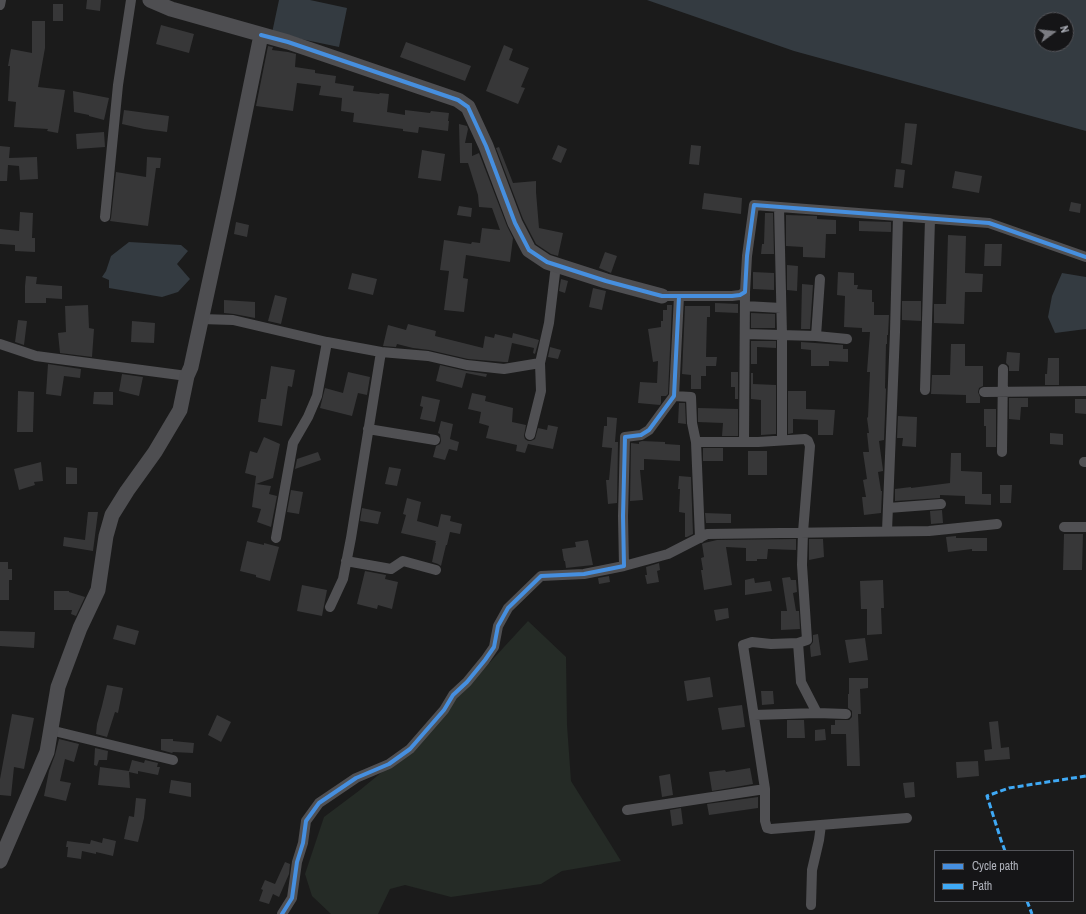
<!DOCTYPE html>
<style>
body{margin:0}
#map{position:relative;width:1086px;height:914px;overflow:hidden;background:#1b1b1b;font-family:"Archivo Narrow",sans-serif}
canvas{display:block}
.legend{position:absolute;left:934px;top:850px;width:140px;height:52px;box-sizing:border-box;background:#151517;border:1px solid #525358;margin:0;padding:5px 7px;list-style:none;font-size:12px;color:#aeb1ba}
.legend li{display:flex;align-items:center;gap:8px;height:20px}
.legend b{width:20px;border:1px solid #525358}
.north{position:absolute;left:1034px;top:12px;width:40px;height:40px;box-sizing:border-box;background:#151517;border:1px solid #525358;border-radius:50%;rotate:75deg;font-size:11px;font-weight:700;line-height:16px;text-align:center;color:#aeb1ba}
.north::after{content:'';display:block;margin:auto;width:14px;height:18px;background:#7b7c82;clip-path:polygon(50% 0,100% 100%,50% 72%,0 100%)}
</style>
<div id="map">
<canvas width="1086" height="914"></canvas>
<ul class="legend">
<li><b style="height:5px;background:#468fdf"></b>Cycle path</li>
<li><b style="height:5px;background:#3fa9f5"></b>Path</li>
</ul>
<div class="north">N</div>
</div>
<script>
const ctx = document.querySelector('canvas').getContext('2d');
ctx.lineJoin = 'round';
function fillPath(path, color) {
  ctx.fillStyle = color;
  ctx.fill(path, 'evenodd');
}
function poly(rows) {
  const path = new Path2D();
  for (const r of rows) {
    path.moveTo(r[0], r[1]);
    for (let i = 2; i < r.length; i += 2) path.lineTo(r[i], r[i + 1]);
  }
  return path;
}
function strokePath(path, color, width, dash) {
  ctx.strokeStyle = color;
  ctx.lineWidth = width;
  ctx.lineCap = dash ? 'butt' : 'round';
  ctx.setLineDash(dash || []);
  ctx.stroke(path);
}
const green = poly([
 [528,621,566,657,567,725,571,781,621,861,562,871,541,884,451,897,405,885,390,889,378,914,331,914,312,896,305,874,324,817,360,790,410,749]
]);
const water = poly([
 [279,0,310,0,347,8,339,47,272,33],
 [647,0,1086,0,1086,131,794,51],
 [1042,20,1066,20,1066,44,1042,44],
 [129,242,181,245,188,251,177,264,190,279,178,292,162,297,109,288,109,280,102,277,106,271,111,256],
 [1062,273,1086,277,1086,329,1055,333,1048,317,1052,296]
]);
const building = poly([
 [87,0,101,0,100,11,86,9],
 [53,4,63,4,63,21,53,21],
 [32,21,45,21,45,48,38,87,65,90,58,133,47,131,48,129,14,127,16,102,8,101,10,66,8,66,11,49,32,53],
 [161,25,194,34,189,53,156,44],
 [406,42,471,66,465,81,400,57],
 [504,45,513,49,509,60,529,68,521,87,525,88,518,104,486,91],
 [268,46,273,47,272,50,288,52,296,54,295,67,315,70,315,73,336,76,335,83,354,86,353,91,379,94,380,93,389,94,387,112,405,115,405,110,430,113,431,111,449,113,448,121,449,121,448,131,419,127,418,133,403,131,403,129,353,122,354,113,341,111,342,98,319,95,321,86,297,83,293,111,256,106],
 [73,91,109,98,104,120,89,116,89,115,74,112],
 [124,110,169,116,167,132,144,129,122,124],
 [905,123,917,124,912,165,901,163],
 [459,124,467,126,468,129,465,143,472,143,472,156,479,153,507,226,513,238,510,262,466,255,463,278,468,279,464,312,444,310,449,271,440,270,444,240,471,244,472,242,480,243,482,228,500,230,492,208,479,207,478,195,468,163,460,163],
 [104,132,105,147,77,149,76,134],
 [558,145,567,149,561,163,552,159],
 [691,145,701,146,699,165,689,164],
 [0,146,10,147,9,158,37,157,38,179,20,180,19,166,8,165,7,181,0,181],
 [499,147,513,183,536,181,536,192,539,228,563,233,558,256,551,254,536,244,523,219,496,148],
 [422,150,445,154,441,181,418,178],
 [147,157,161,158,160,168,156,168,148,226,110,221,111,218,116,172,146,177],
 [896,169,905,170,903,188,894,187],
 [955,171,982,176,979,193,952,188],
 [704,193,742,198,741,214,702,209],
 [1071,202,1081,204,1080,213,1069,211],
 [459,206,472,208,471,217,457,215],
 [20,212,33,213,32,238,35,238,35,252,15,251,15,245,0,244,0,229,19,231],
 [765,213,773,213,774,254,761,254,762,244,764,244],
 [786,215,817,216,817,219,836,220,836,234,826,234,825,258,803,257,803,247,786,246],
 [859,221,891,222,891,232,859,231],
 [236,222,249,225,247,237,234,234],
 [948,235,966,236,965,273,983,274,982,292,965,292,964,324,934,323,934,304,946,304],
 [985,244,1002,244,1001,266,984,266],
 [605,252,617,256,611,273,599,268],
 [787,265,798,266,797,291,787,290],
 [753,272,774,273,774,290,753,289],
 [838,272,854,273,854,285,858,285,857,289,872,290,872,302,874,302,874,315,889,315,888,335,887,335,887,344,886,344,885,388,886,389,884,440,879,441,883,470,883,471,878,472,881,491,882,491,881,513,864,515,862,497,866,497,863,480,867,479,863,452,869,452,867,433,869,433,867,418,868,417,870,372,867,372,870,332,862,332,862,328,844,327,845,296,837,295],
 [352,273,377,279,373,295,348,289],
 [26,276,37,277,36,284,62,286,62,299,46,298,46,303,25,303,25,286],
 [561,279,568,281,565,293,559,291],
 [802,284,813,285,810,329,801,329],
 [593,288,606,291,602,310,589,307],
 [275,295,287,298,281,324,268,321],
 [224,300,255,302,255,318,234,314,224,313],
 [902,301,921,301,921,321,902,320],
 [715,303,738,304,738,313,715,312],
 [88,305,89,328,94,329,92,357,60,353,58,333,66,332,65,306],
 [667,305,672,305,668,394,666,396,661,396,661,403,660,405,638,403,640,382,657,383,658,361,653,362,648,329,661,327,661,321,663,321,663,310,667,310],
 [685,306,710,306,710,317,707,317,706,357,717,357,716,366,706,366,706,376,701,376,701,389,691,389,691,375,682,374],
 [751,313,775,314,775,328,751,328],
 [18,320,27,321,24,345,15,342],
 [132,321,155,323,154,343,131,342],
 [408,324,436,331,435,336,483,348,485,336,494,338,495,334,512,338,513,333,539,340,535,354,533,353,534,348,512,343,508,362,504,362,468,359,429,350,413,348,397,344,396,347,383,346,388,325,406,330],
 [751,341,776,341,776,348,757,347,757,364,751,364],
 [801,342,843,345,843,349,848,349,848,362,829,361,829,366,811,366,811,350,801,349],
 [951,344,965,344,965,366,983,366,983,386,979,388,978,392,980,397,980,403,966,403,966,395,931,394,932,375,950,375],
 [550,347,561,350,558,359,548,357],
 [1007,352,1020,353,1019,371,1009,371,1009,366,1006,363],
 [1048,358,1059,358,1059,385,1045,385,1045,374,1047,374],
 [48,364,81,369,80,378,64,376,61,396,46,394],
 [440,365,466,371,487,374,486,377,466,373,462,388,436,381],
 [271,366,295,370,292,387,288,386,282,426,258,422,261,399,266,399],
 [348,372,370,377,367,395,358,393,352,416,320,408,325,388,343,393],
 [731,372,738,372,738,399,735,399,735,387,731,387],
 [751,373,753,373,753,384,776,385,776,434,761,435,761,400,751,399],
 [122,374,143,377,139,396,119,391],
 [18,391,34,392,33,432,17,432],
 [788,391,806,391,806,409,835,410,833,435,818,435,818,420,793,419,793,433,788,434],
 [94,392,113,392,113,405,93,404],
 [472,393,486,396,485,401,513,408,512,422,526,425,524,436,525,439,528,441,531,441,535,439,538,428,547,430,548,425,558,427,553,449,528,444,525,453,516,451,517,445,486,438,489,426,479,423,481,412,468,409],
 [422,396,440,400,435,422,420,419,423,407,420,406],
 [1009,398,1028,398,1028,407,1021,407,1020,420,1009,419],
 [1075,399,1086,399,1086,414,1075,413],
 [679,403,685,403,686,424,678,423],
 [698,408,738,409,738,436,722,436,723,423,698,422],
 [984,409,996,409,996,447,986,447,986,426,984,426],
 [898,416,917,417,916,447,902,446,903,438,897,438],
 [607,417,617,418,615,442,618,442,617,503,608,504,606,480,609,480,612,448,602,447,604,426,607,426],
 [441,421,453,424,450,439,459,442,457,451,449,449,445,460,433,457,436,446,440,444,441,441,440,434,438,433],
 [1050,433,1063,434,1063,445,1050,444],
 [264,437,280,444,273,478,256,484,271,486,269,494,277,496,271,527,257,522,261,509,252,507,256,476,245,473,250,451,257,453],
 [642,441,665,442,665,444,680,445,680,461,644,459,644,470,640,470,643,500,630,501,631,443,639,444,639,442],
 [703,448,723,448,723,461,703,461],
 [748,451,767,451,767,475,748,475],
 [318,452,321,460,295,469,297,459],
 [951,453,961,453,961,471,982,472,982,494,991,494,991,505,965,504,965,496,940,495,940,498,895,501,895,489,911,487,911,488,950,483],
 [41,462,43,481,34,482,35,485,19,490,14,469],
 [66,467,77,468,77,484,66,484],
 [389,467,401,469,397,486,385,484],
 [679,476,691,477,693,534,687,537,685,537,685,513,679,512,680,489,678,489],
 [1000,485,1012,485,1011,503,1000,503],
 [291,490,303,492,299,514,287,512],
 [407,498,421,502,417,521,438,527,441,514,451,516,450,521,462,524,460,534,450,532,447,545,446,545,441,566,438,564,432,562,436,543,435,543,436,541,401,533,406,515,403,514],
 [362,508,381,512,378,524,360,521],
 [942,510,943,523,931,524,930,511],
 [88,512,98,512,93,551,63,546,64,537,85,540],
 [705,513,731,514,731,523,706,523],
 [1064,534,1083,534,1082,570,1063,570],
 [956,536,956,538,987,538,987,551,972,551,972,549,948,552,946,537],
 [796,539,796,550,768,549,767,559,757,559,757,561,746,561,746,548,726,547,732,585,704,590,701,570,703,570,701,558,704,557,702,544,704,543,717,540],
 [809,539,823,539,824,557,809,560],
 [588,540,593,565,566,568,565,561,564,561,562,549,576,547,575,542],
 [247,541,264,545,264,543,279,547,270,581,256,577,256,575,240,571],
 [0,562,8,562,8,569,12,569,12,580,9,580,9,600,0,600],
 [659,563,660,570,657,571,659,582,647,584,645,575,647,575,646,567],
 [365,571,386,575,385,579,398,582,392,609,378,605,377,609,357,604],
 [609,576,610,582,599,584,598,578],
 [790,577,791,580,796,580,797,592,793,593,796,611,799,611,800,629,781,630,781,611,787,611,782,578],
 [754,578,755,583,770,581,772,591,745,595,745,580],
 [883,580,884,608,881,608,882,634,867,635,867,609,861,609,860,581],
 [302,585,327,590,322,616,297,611],
 [54,591,69,591,69,592,85,597,76,616,71,614,72,610,54,610],
 [728,608,729,618,716,621,714,610],
 [117,625,139,631,135,645,113,639],
 [0,631,35,632,34,648,0,646],
 [818,634,821,655,811,657,810,646,813,642,813,635],
 [865,638,868,660,849,663,845,640],
 [710,677,713,697,687,701,684,681],
 [849,678,868,678,868,688,860,689,861,714,858,714,860,766,847,766,846,734,831,734,831,725,835,725,835,720,849,720,852,717,852,711,848,708,848,694,849,694],
 [107,685,123,688,118,713,115,712,107,737,96,734,97,724,102,706],
 [761,691,773,691,774,704,762,705],
 [742,705,745,727,722,730,718,708],
 [12,714,34,718,24,769,14,767,11,796,0,795,0,779],
 [217,715,231,722,221,742,208,735],
 [787,720,804,720,805,738,787,738],
 [998,721,1001,748,1009,747,1010,759,985,761,984,750,992,749,989,722],
 [825,729,826,740,815,741,815,730],
 [59,739,79,744,74,762,65,759,60,781,71,783,66,801,44,796,49,771,55,755],
 [161,739,173,739,173,741,194,743,193,753,173,752,172,753,161,750],
 [95,748,108,751,107,760,99,760,97,766,94,765],
 [132,760,144,763,145,760,158,763,157,767,160,767,158,775,138,771,138,774,129,772,130,788,98,785,100,767,129,771],
 [978,761,979,776,957,778,956,762],
 [750,768,753,784,712,791,709,772,725,770,726,772],
 [670,774,673,795,662,797,659,776],
 [171,780,191,783,191,797,169,793],
 [914,782,915,797,905,798,903,783],
 [758,797,758,808,709,815,707,804],
 [136,798,146,799,144,818,138,842,124,839,129,816,134,817],
 [681,808,683,824,672,826,670,810],
 [103,838,116,841,113,856,96,852,96,854,82,851,81,859,67,857,68,847,66,847,67,841,90,844,91,840,102,843],
 [285,862,290,864,289,874,279,897,273,894,269,904,259,901,263,890,261,889,265,880,275,884]
]);
const street = poly([
 [0,5,1,0],
 [779,207,782,335,782,440],
 [105,217,118,85,131,0],
 [662,296,732,296,740,295,745,292,747,256,754,205,989,223,1086,257],
 [745,306,781,308],
 [201,319,233,320,327,342,381,352,351,538,343,579,330,607],
 [745,334,816,336,847,339],
 [816,336,820,279],
 [0,344,36,356,187,376],
 [381,352,428,356,467,365,504,369,540,363],
 [925,390,930,219],
 [984,392,1086,391],
 [674,396,691,397,692,423,696,442,700,538],
 [368,429,435,440],
 [530,435,541,391,540,363,549,323,556,265],
 [696,442,758,442,805,439,808,441,810,446,803,532,802,565,807,640,798,643,771,644,752,642,743,645,765,789,765,821,767,828,771,829,907,818],
 [744,442,745,292],
 [1002,452,1003,369],
 [1084,462,1086,462],
 [888,508,941,504],
 [1064,527,1086,527],
 [887,531,895,332,898,216],
 [276,538,293,443,308,417,317,396,327,342],
 [346,561,391,569,403,561,436,570],
 [624,566,668,554,707,534,929,531,997,524],
 [798,643,801,682,817,713],
 [754,715,817,713,846,714],
 [50,730,173,760],
 [627,810,765,789],
 [811,905,812,870,819,840,821,825],
 [282,914,292,898,297,862,303,843,306,821,319,803,356,778,389,764,410,749,444,710,453,695,467,682,485,660,494,647,498,626,508,608,541,576,584,574,624,566,623,516,625,437,641,435,649,430,674,396,679,296]
]);
const secondary = poly([
 [150,0,171,9,288,42,458,100,468,107,486,146,515,223,529,250,547,262,606,281,662,296],
 [0,861,47,752,58,687,80,628,98,590,106,536,112,515,127,491,155,452,180,410,187,376,191,367,228,196,261,35]
]);
const quiet = poly([
 [1005,851,1001,840,987,796,1009,788,1086,776],
 [1027,901,1032,914]
]);
const cycleway = poly([
 [261,35,288,42,458,100,468,107,486,146,515,223,529,250,547,262,606,281,662,296,732,296,740,295,745,292,747,256,754,205,989,223,1086,257],
 [282,914,292,898,297,862,303,843,306,821,319,803,356,778,389,764,410,749,444,710,453,695,467,682,485,660,494,647,498,626,508,608,541,576,584,574,624,566,623,516,625,437,641,435,649,430,674,396,679,296]
]);
fillPath(green, '#252b26');
fillPath(water, '#343b41');
fillPath(building, '#373738');
strokePath(street, '#505053', 10);
strokePath(secondary, '#4e4e51', 15);
strokePath(quiet, '#3fa9f5', 3, [6, 3]);
strokePath(cycleway, '#468fdf', 4);
</script>
